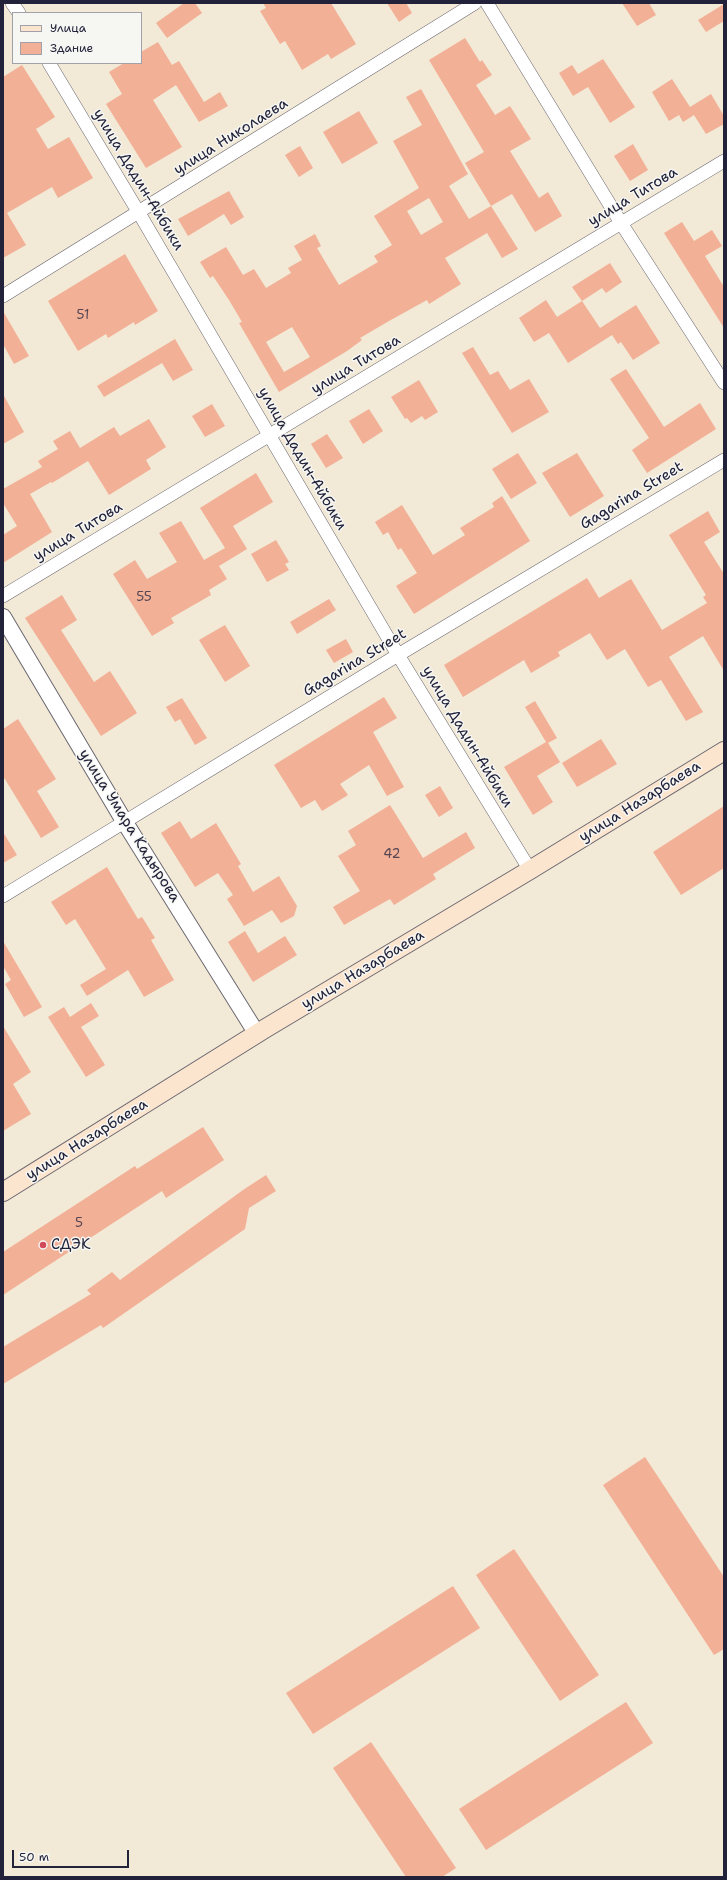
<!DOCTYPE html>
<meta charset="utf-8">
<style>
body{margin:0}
#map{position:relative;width:727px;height:1880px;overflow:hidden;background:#f2e9d6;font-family:"Shantell Sans",sans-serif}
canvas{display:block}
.frame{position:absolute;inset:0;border:4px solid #22223b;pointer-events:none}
.legend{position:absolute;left:12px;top:12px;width:130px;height:52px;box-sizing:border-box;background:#f6f6f2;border:1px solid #a1a1a9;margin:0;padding:5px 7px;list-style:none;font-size:12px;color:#22223b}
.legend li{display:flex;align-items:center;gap:8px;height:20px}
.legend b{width:20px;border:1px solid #a1a1a9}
.scale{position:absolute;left:12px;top:1850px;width:117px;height:18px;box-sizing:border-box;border:2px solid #22223b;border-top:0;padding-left:5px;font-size:12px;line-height:14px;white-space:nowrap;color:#22223b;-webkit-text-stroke:3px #f6f6f2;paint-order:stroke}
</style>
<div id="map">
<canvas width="727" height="1880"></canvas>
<div class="frame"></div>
<ul class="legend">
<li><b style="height:5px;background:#fce5cf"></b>Улица</li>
<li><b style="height:11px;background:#f2b096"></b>Здание</li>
</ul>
<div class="scale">50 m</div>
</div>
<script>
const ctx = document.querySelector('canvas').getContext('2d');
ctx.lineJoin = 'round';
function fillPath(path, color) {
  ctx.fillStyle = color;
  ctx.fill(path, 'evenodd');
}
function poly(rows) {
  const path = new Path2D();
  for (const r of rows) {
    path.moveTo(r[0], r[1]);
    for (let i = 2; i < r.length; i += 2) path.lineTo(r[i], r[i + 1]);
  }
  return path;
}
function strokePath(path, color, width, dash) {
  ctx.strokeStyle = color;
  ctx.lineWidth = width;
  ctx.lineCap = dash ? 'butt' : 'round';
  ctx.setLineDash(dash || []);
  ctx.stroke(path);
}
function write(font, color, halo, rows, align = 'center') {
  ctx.font = font + ' "Shantell Sans",sans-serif';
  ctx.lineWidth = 3;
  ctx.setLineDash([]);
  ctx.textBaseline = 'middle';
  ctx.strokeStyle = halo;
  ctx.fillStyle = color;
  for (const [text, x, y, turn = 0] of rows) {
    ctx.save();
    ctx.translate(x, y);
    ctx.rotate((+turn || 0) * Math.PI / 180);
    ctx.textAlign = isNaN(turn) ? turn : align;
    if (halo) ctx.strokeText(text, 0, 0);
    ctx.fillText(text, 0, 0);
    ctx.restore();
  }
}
const building = poly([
 [184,3,195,3,202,13,167,38,156,23],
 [263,3,331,3,356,44,331,59,328,54,302,70,285,41,280,44,260,11,266,8],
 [387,3,406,3,412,13,399,22],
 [622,3,649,3,656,15,637,26],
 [724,4,724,21,706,32,698,20],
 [465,38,480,62,482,60,492,75,476,85,495,115,510,106,531,139,510,151,539,198,548,192,562,216,535,232,512,194,491,206,465,163,484,152,429,60],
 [158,42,172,65,179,61,204,102,220,92,228,106,199,122,176,85,153,100,182,147,146,168,106,104,122,94,109,72,124,63,141,63,141,52],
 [603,59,635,107,610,123,588,87,573,96,559,73,572,65,578,74],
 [22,65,55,117,36,129,48,149,69,137,93,178,58,198,52,187,7,213,26,245,3,258,3,77],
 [672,79,690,107,711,94,724,116,724,124,706,134,694,115,683,122,679,115,669,121,652,92],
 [421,89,468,174,449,186,469,219,491,206,518,249,502,258,487,233,445,258,461,284,429,304,427,300,389,321,360,338,362,340,347,351,279,392,239,323,242,322,229,300,213,276,210,278,200,262,226,247,243,275,254,269,266,288,291,273,288,268,302,260,294,246,315,234,321,246,317,248,339,285,378,262,374,256,392,245,374,216,419,188,393,141,422,125,406,97],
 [429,198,443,222,421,235,407,211],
 [292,327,310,357,284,372,266,342],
 [359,111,378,143,342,164,323,132],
 [633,144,648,170,630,181,614,156],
 [300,146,313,168,299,177,285,155],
 [229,191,244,217,231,225,224,214,188,236,178,219],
 [682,222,694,241,712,230,722,246,705,256,724,287,724,328,664,233],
 [125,254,158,311,135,325,134,322,108,338,106,334,78,351,48,301],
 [610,263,622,282,606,293,602,288,582,301,572,287],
 [546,300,557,317,582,301,600,328,636,305,660,343,633,360,621,342,618,344,612,335,568,363,549,333,534,342,519,318],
 [3,311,29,356,14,364,3,344],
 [175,339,193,370,173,381,162,363,104,397,97,386],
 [473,347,490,375,498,371,510,390,529,379,549,412,512,433,462,353],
 [626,369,664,427,700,403,716,429,647,473,632,450,649,438,610,379],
 [419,380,438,412,425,420,422,416,411,423,407,418,405,419,391,397],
 [3,394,24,432,3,444],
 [212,404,225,426,205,437,192,416],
 [369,409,383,431,363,444,349,421],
 [149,419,166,447,146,460,151,469,109,495,88,461,52,483,51,482,30,494,52,532,3,563,3,535,17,526,3,503,3,489,42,467,38,461,58,449,53,441,70,431,80,448,114,427,120,436],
 [327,434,343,458,326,468,311,444],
 [518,453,537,483,511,499,492,469],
 [577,453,604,496,570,517,542,473],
 [256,473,273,502,233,526,247,549,219,566,227,579,209,590,211,595,171,618,174,623,152,636,113,574,135,560,147,579,177,562,159,533,181,521,204,560,225,548,200,508],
 [502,496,530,541,414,614,396,586,417,573,401,548,398,550,388,532,383,535,375,522,402,505,433,555,465,535,460,528,494,507,492,503],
 [708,511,720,532,704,542,724,574,724,671,703,636,669,657,703,712,686,721,661,680,648,687,625,649,607,660,590,633,558,652,560,656,531,673,524,660,463,697,444,665,587,578,599,598,631,579,662,630,707,603,703,597,706,595,669,535],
 [276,540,289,562,285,564,289,570,267,582,251,554],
 [62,595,77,620,61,630,94,682,110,671,137,713,101,736,25,618],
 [329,599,336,610,297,634,290,622],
 [225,625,250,666,225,682,199,640],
 [346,639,353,652,334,663,326,650],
 [384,697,397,718,373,732,404,787,387,796,369,765,340,784,348,795,322,811,315,800,301,808,274,765],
 [182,698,207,738,195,745,180,719,175,722,166,707],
 [535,701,557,738,548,743,560,762,537,776,553,802,533,815,504,767,546,742,525,707],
 [18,719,56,779,37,791,59,827,41,838,3,776,3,729],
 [601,739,617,764,577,787,562,763],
 [440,786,453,808,439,817,425,795],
 [390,805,423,858,466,832,475,848,433,874,436,879,394,905,390,899,344,925,333,907,360,891,338,856,356,845,348,831],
 [724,806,724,868,681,895,653,852],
 [180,821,191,839,216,823,241,864,238,866,253,892,279,876,297,906,294,916,281,923,272,910,244,926,227,899,233,895,218,873,195,887,161,833],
 [3,832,17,855,3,863],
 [107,867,138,919,142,917,155,938,151,940,174,980,144,997,128,970,87,996,80,985,106,969,75,919,66,925,51,902],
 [245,931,258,953,285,936,297,955,253,982,228,942],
 [3,941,42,1007,24,1017,5,984,11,980,3,966],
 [91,1003,99,1016,81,1027,105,1065,86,1077,48,1017,64,1007,70,1017],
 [3,1026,31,1072,13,1084,31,1114,3,1131],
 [203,1127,224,1160,166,1198,162,1191,3,1295,3,1252,135,1166,137,1169],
 [266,1175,276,1191,249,1208,245,1229,103,1328,101,1325,3,1384,3,1347,91,1294,87,1290,112,1272,120,1280,243,1190],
 [645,1457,724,1577,724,1649,714,1655,603,1485],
 [514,1549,599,1675,560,1701,476,1575],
 [453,1586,480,1628,313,1734,286,1693],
 [626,1702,653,1743,486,1850,459,1809],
 [371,1742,456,1868,442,1877,406,1877,333,1768]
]);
const minor = poly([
 [12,3,19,13],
 [487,3,621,223,724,383],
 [49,63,139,213,398,655,530,870],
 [3,296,475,3],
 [3,596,724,161],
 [3,896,398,655,724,460]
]);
const tertiary = poly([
 [3,617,124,821,257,1034]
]);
const secondary = poly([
 [3,1192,266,1028,530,870,724,751]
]);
const markers = [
 [43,1245,4,"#d1495b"]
];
const numberNames = [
 ["51",83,316],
 ["55",144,598],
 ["42",392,855],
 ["5",79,1224]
];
const streetNames = [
 ["улица Николаева",231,137,-32],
 ["улица Дадин-Айбики",138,180,59],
 ["улица Титова",633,197,-31],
 ["улица Титова",356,365,-31],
 ["улица Дадин-Айбики",302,459,60],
 ["Gagarina Street",632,496,-31],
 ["улица Титова",78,532,-31],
 ["Gagarina Street",355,663,-31],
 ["улица Дадин-Айбики",467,737,59],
 ["улица Назарбаева",640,802,-32],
 ["улица Умара Кадырова",129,826,58],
 ["улица Назарбаева",363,970,-31],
 ["улица Назарбаева",87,1140,-32]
];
const poiNames = [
 ["СДЭК",51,1245]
];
fillPath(building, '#f2b096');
strokePath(minor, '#6b6871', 14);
strokePath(tertiary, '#6b6871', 18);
strokePath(secondary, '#6b6871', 20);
strokePath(minor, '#fff', 13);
strokePath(tertiary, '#fff', 16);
strokePath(secondary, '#fce5cf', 18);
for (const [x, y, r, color] of markers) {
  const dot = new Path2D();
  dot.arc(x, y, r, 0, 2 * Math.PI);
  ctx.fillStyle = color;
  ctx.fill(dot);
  strokePath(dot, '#f6f6f2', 1.5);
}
write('13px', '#564652', null, numberNames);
write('15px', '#22223b', '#f6f6f2', streetNames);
write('15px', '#22223b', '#f6f6f2', poiNames, 'left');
</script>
